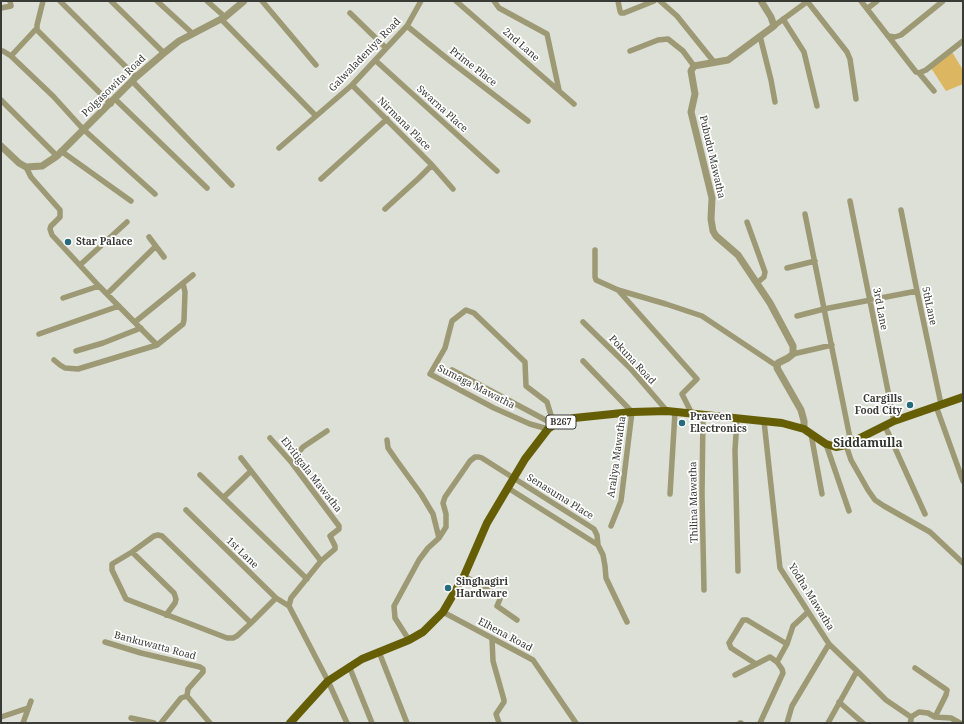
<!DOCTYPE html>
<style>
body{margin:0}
#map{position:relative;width:964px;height:724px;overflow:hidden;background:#dce0d6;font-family:"Noto Serif",serif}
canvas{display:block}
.frame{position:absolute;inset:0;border:2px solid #3a3b37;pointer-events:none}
</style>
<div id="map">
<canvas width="964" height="724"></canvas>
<div class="frame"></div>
</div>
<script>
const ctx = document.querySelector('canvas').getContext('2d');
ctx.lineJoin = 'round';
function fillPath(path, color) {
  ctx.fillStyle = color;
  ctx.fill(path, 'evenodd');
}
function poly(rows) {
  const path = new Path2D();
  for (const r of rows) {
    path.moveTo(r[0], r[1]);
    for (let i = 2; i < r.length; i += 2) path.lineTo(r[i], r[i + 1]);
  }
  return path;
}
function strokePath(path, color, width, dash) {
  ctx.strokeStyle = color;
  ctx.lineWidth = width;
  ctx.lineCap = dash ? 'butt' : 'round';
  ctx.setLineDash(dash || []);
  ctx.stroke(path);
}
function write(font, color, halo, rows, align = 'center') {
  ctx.font = font + ' "Noto Serif",serif';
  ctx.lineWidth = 3.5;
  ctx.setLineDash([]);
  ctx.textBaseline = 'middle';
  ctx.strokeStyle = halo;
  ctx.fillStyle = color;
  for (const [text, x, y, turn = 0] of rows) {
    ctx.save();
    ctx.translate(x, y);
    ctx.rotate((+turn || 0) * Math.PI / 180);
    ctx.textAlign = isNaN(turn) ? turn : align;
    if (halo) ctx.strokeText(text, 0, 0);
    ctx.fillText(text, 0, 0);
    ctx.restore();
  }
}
const green = poly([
 [952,52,963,70,963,84,946,91,931,68]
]);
const minor = poly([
 [43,1,37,25,37,30,111,104],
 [60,1,136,77],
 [111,1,164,53],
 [157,1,193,34],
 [207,1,225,17],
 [262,1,316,65],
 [456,1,574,104],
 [494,1,499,8,547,34,559,90],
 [618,1,620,11,621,13,624,13,654,1],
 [660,1,677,16,714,62],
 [807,1,847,52,850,59,856,99],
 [861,1,916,72,919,73,926,70,963,41],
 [1,8,11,6,10,1],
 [868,8,877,1],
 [350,13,386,48],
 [221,19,316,116],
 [783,19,804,52,817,106],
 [407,26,450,61,528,121],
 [774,26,808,1],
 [760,36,771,80,775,102],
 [888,36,895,37,901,35,943,1],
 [1,51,3,51,11,56,53,96,83,129,155,194],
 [630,51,658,40,668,39,683,51,694,66],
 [11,56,37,28],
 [375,60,497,171],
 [919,73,934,91],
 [132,81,232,185],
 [352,85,432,165,419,178,385,209],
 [115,99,207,188],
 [1,100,57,156],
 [279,148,352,85,407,26,421,1],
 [61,151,131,201],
 [432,165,453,189],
 [26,167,31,177,60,210,60,217,51,226,50,229,52,235,99,286,157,345],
 [321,179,387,119],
 [850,201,894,421],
 [901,210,917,291,941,404],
 [805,214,851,443],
 [747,222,765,272,764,277,757,283],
 [149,237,164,257],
 [595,250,595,277,596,280,618,290,666,304,702,316,777,366],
 [80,265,127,222],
 [787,268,815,261],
 [618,290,697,379,682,394,692,414],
 [107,294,156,246],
 [63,298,99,286],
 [797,316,824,309,917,291],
 [135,322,193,275],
 [583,322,630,368,667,411],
 [39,334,119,306],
 [76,351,103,343,141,328],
 [793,354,832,345],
 [54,360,60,365,65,368,78,369,157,345,183,324,184,320,185,292,183,283],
 [583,361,632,412,621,501,611,526],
 [452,370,553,424],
 [936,406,963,481],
 [703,414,702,494,704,590],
 [737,419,735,450,738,571],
 [764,421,780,568,829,644,792,706,787,723],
 [885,426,925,514],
 [548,429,530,424,494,408,430,374,445,348,452,321,466,310,474,313,525,362,526,386,547,402,554,425],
 [811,434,822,494],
 [270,438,292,463,339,526,339,529,330,536,335,546,335,549,321,561,291,598,289,606,328,681,347,723],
 [387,440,388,448,397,461,421,494,433,514,439,538],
 [826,444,849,511],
 [846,445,851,460,868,490,875,500,884,506,930,532,963,563],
 [241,458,321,561],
 [292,463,293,459,303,447,327,431],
 [200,475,307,579],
 [508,488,598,545],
 [670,494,675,412],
 [224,497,251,471],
 [186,510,276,598,289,606],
 [132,552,174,593,176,599,175,603,166,615],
 [464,576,498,595,500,599,497,606,517,620],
 [443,612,533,660,576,723],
 [251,623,162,536,158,535,154,536,132,552,112,564,112,570,126,599,227,638,233,638,237,636,251,623,276,598],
 [492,639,493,661,504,700,504,702,496,714,499,723],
 [409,640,395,618,394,606,419,560,428,548,439,538,446,527,446,514,443,503,445,497,470,461,475,457,479,457,482,458,594,529,597,535,598,545,603,555,605,566,606,578,627,622],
 [105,642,141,653,200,667,203,669,203,672,188,689,187,696,210,723],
 [379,652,407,723],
 [777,662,787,644,793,626,808,612],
 [756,664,731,648,729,643,743,620,747,620,787,644],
 [349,666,372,723],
 [915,668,947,690,946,695,935,717],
 [857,671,886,700,911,717,911,720,910,723],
 [735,675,770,657,777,662,782,669,783,673,760,723],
 [839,702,863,723],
 [1,717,28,708],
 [911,717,919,712,928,713,935,717,951,718,960,723],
 [131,718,154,723],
 [23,723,31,701],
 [161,723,181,698,187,696],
 [740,723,741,723],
 [828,723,857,671,829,644]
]);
const tertiary = poly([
 [761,1,771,17,774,26,728,60,694,66,691,71,695,94,691,112,712,198,711,219,713,231,716,236,738,255,770,303,793,346,793,354,788,358,778,363,777,368,801,410,804,421,804,429],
 [1,146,19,163,26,167,42,166,57,156,136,77,164,53,179,41,225,17,244,1]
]);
const primary = poly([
 [290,723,328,681,362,659,409,640,423,632,443,612,464,576,487,523,525,459,548,429,554,425,574,418,632,412,667,411,782,423,804,429,826,444,836,447,846,445,894,421,963,397]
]);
const markers = [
 [68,242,4,"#266b7b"],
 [910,405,4,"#266b7b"],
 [682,423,4,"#266b7b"],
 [448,588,4,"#266b7b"]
];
const shields = [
 [561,422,30]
];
const shieldNames = [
 ["B267",561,422]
];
const streetNames = [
 ["2nd Lane",521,45,41],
 ["Galwaladeniya Road",365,55,-46],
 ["Prime Place",473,67,38],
 ["Polgasowita Road",114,86,-44],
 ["Swarna Place",442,109,42],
 ["Nirmana Place",404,124,45],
 ["Pubudu Mawatha",712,157,77],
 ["5thLane",929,306,78],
 ["3rd Lane",880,309,79],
 ["Pokuna Road",632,360,47],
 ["Sumaga Mawatha",476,387,27],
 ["Araliya Mawatha",617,457,-82],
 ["Elvitigala Mawatha",311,475,52],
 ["Senasuma Place",560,497,32],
 ["Thilina Mawatha",694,502,-91],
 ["1st Lane",242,553,44],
 ["Yodha Mawatha",811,597,58],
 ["Elhena Road",505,635,28],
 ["Bankuwatta Road",155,646,15]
];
const poiNames = [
 ["Star Palace",76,242],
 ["Cargills",902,399,"right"],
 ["Food City",902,411,"right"],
 ["Praveen",690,417],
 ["Electronics",690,429],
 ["Singhagiri",456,582],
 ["Hardware",456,594]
];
const quarterNames = [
 ["Siddamulla",868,444]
];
fillPath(green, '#dcb661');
strokePath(minor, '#9c9974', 5.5);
strokePath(tertiary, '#9c9974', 7);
strokePath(primary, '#665e05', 8);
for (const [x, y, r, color] of markers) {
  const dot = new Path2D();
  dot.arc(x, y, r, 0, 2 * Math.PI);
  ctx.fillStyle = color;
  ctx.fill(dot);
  strokePath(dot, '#fff', 1.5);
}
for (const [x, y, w] of shields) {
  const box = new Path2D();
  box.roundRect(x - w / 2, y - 7, w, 14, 3);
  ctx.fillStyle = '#fff';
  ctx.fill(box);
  strokePath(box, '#3a3b37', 1);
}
write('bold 9px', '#3a3b37', null, shieldNames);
write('10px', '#3a3b37', '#fff', streetNames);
write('bold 10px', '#3a3b37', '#fff', poiNames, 'left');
write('bold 12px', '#32352d', '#fff', quarterNames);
</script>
